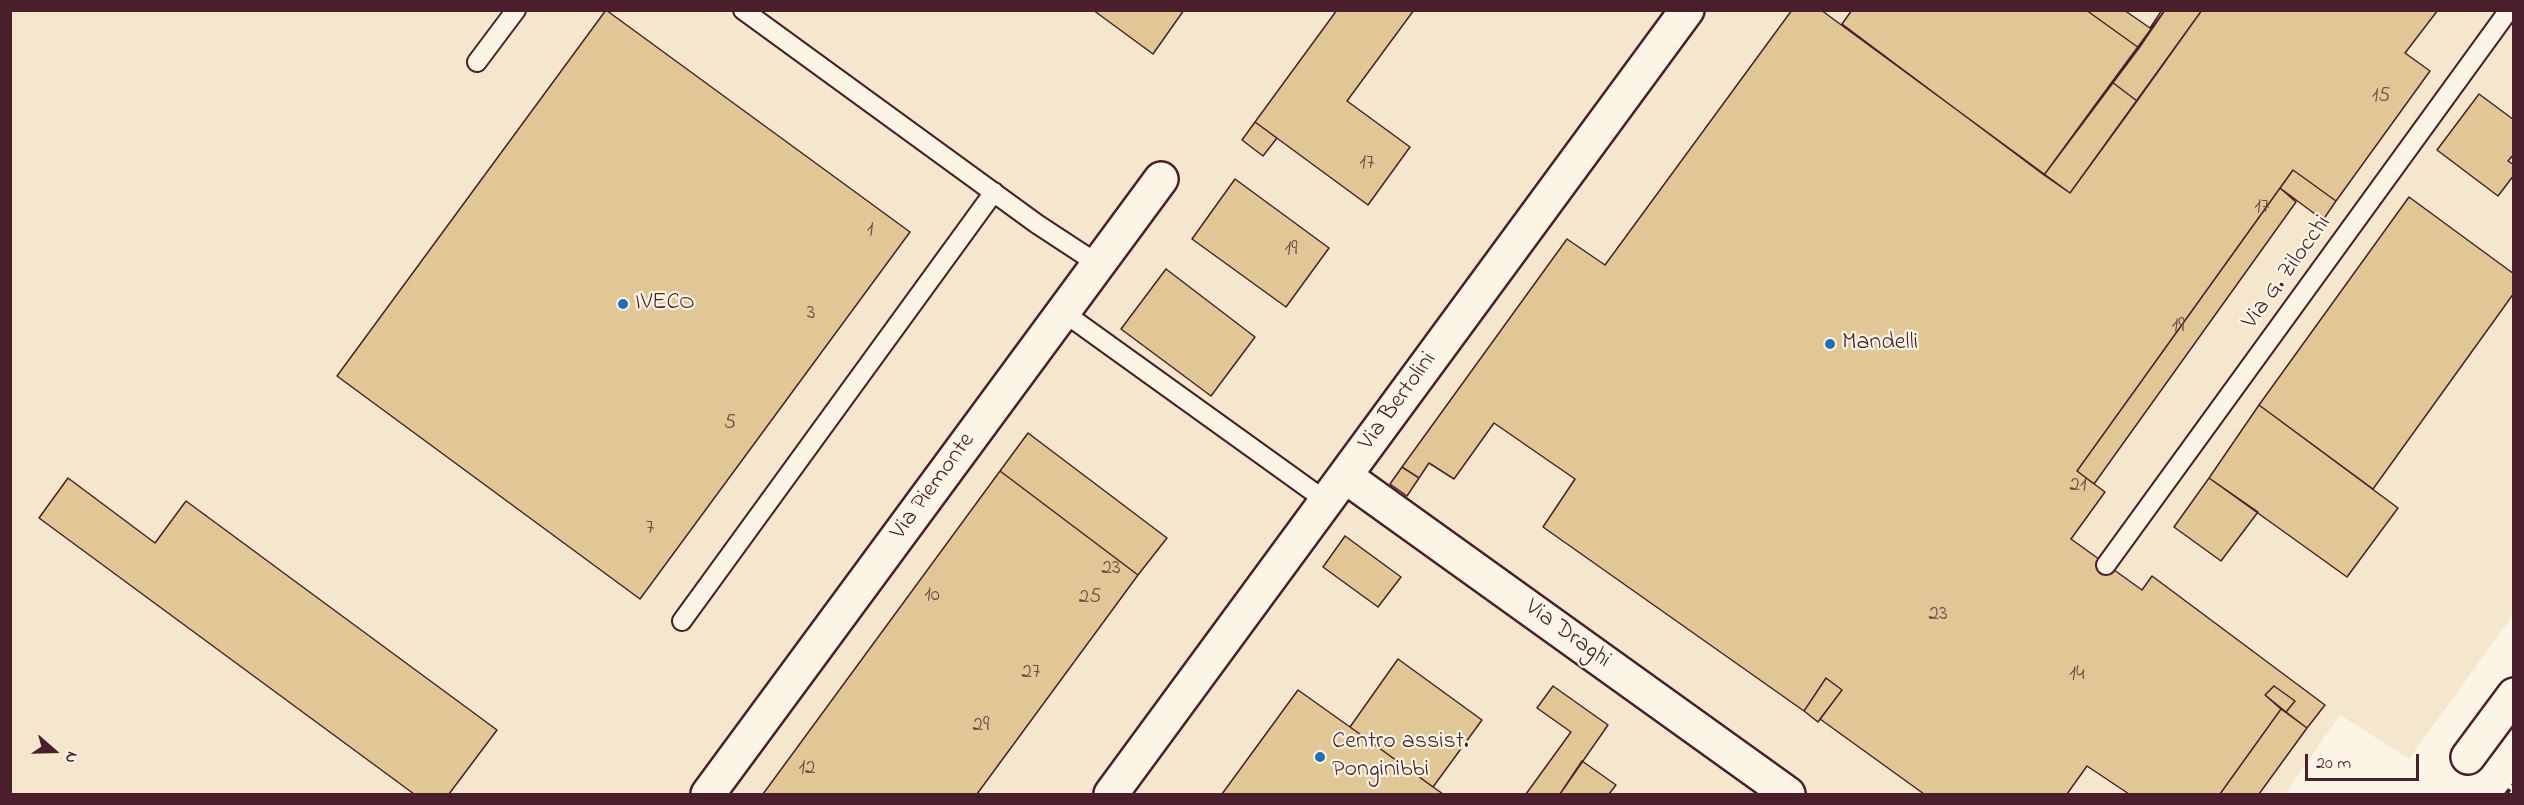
<!DOCTYPE html>
<style>
body{margin:0}
#map{position:relative;width:2524px;height:805px;overflow:hidden;background:#fcf5e5;font-family:"Indie Flower",sans-serif}
canvas{display:block}
.frame{position:absolute;inset:0;border:12px solid #4a1f2b;pointer-events:none}
.north{position:absolute;left:24px;top:721px;width:60px;height:60px;-webkit-text-stroke:4px #fcf5e5;paint-order:stroke;rotate:110deg;font-size:16px;font-weight:700;line-height:24px;text-align:center;color:#4a1f2b}
.north::after{content:'';display:block;margin:auto;width:21px;height:27px;background:#4a1f2b;clip-path:polygon(50% 0,100% 100%,50% 72%,0 100%)}
.scale{position:absolute;left:2305px;top:754px;width:114px;height:27px;box-sizing:border-box;border:3px solid #4a1f2b;border-top:0;padding-left:8px;font-size:18px;line-height:21px;white-space:nowrap;color:#4a1f2b;-webkit-text-stroke:4px #fcf5e5;paint-order:stroke}
</style>
<div id="map">
<canvas width="2524" height="805"></canvas>
<div class="frame"></div>
<div class="north">N</div>
<div class="scale">20 m</div>
</div>
<script>
const ctx = document.querySelector('canvas').getContext('2d');
ctx.lineJoin = 'round';
function fillPath(path, color) {
  ctx.fillStyle = color;
  ctx.fill(path, 'evenodd');
}
function poly(rows) {
  const path = new Path2D();
  for (const r of rows) {
    path.moveTo(r[0], r[1]);
    for (let i = 2; i < r.length; i += 2) path.lineTo(r[i], r[i + 1]);
  }
  return path;
}
function strokePath(path, color, width, dash) {
  ctx.strokeStyle = color;
  ctx.lineWidth = width;
  ctx.lineCap = dash ? 'butt' : 'round';
  ctx.setLineDash(dash || []);
  ctx.stroke(path);
}
function write(font, color, halo, rows, align = 'center') {
  ctx.font = font + ' "Indie Flower",sans-serif';
  ctx.lineWidth = 4.5;
  ctx.setLineDash([]);
  ctx.textBaseline = 'middle';
  ctx.strokeStyle = halo;
  ctx.fillStyle = color;
  for (const [text, x, y, turn = 0] of rows) {
    ctx.save();
    ctx.translate(x, y);
    ctx.rotate((+turn || 0) * Math.PI / 180);
    ctx.textAlign = isNaN(turn) ? turn : align;
    if (halo) ctx.strokeText(text, 0, 0);
    ctx.fillText(text, 0, 0);
    ctx.restore();
  }
}
const built = poly([
 [10,11,2513,11,2513,615,2409,759,2340,715,2285,794,11,794]
]);
const building = poly([
 [606,10,910,232,640,599,337,376,606,10],
 [1093,10,1184,10,1153,54,1093,10],
 [1337,10,1414,10,1347,101,1410,147,1368,205,1255,122,1337,10],
 [1792,10,1821,10,2070,193,2202,10,2438,10,2405,53,2430,71,2336,201,2293,170,2077,471,2105,492,2071,539,2142,590,2152,576,2325,705,2307,728,2286,712,2295,701,2274,686,2265,695,2281,709,2220,794,2129,794,2087,766,2067,794,1924,794,1820,719,1842,690,1826,678,1804,711,1543,527,1575,479,1494,423,1454,479,1429,463,1419,478,1402,467,1567,239,1605,265,1792,10],
 [1852,10,2086,10,2139,48,2044,175,1842,24,1852,10],
 [2086,10,2124,10,2150,28,2162,10,2165,10,2139,48,2086,10],
 [2165,10,2202,10,2137,101,2112,82,2165,10],
 [2112,82,2137,101,2070,193,2044,175,2112,82],
 [2479,94,2514,120,2514,154,2508,161,2514,165,2514,175,2498,196,2437,150,2479,94],
 [1255,122,1277,138,1263,156,1242,140,1255,122],
 [2293,170,2336,201,2323,220,2280,188,2293,170],
 [1235,179,1329,248,1286,307,1192,239,1235,179],
 [2280,188,2296,202,2094,484,2077,471,2280,188],
 [2409,197,2514,274,2514,293,2373,489,2259,405,2409,197],
 [1166,269,1255,337,1211,396,1121,329,1166,269],
 [2259,405,2398,508,2347,577,2209,478,2259,405],
 [1028,433,1167,538,1138,575,1000,471,1028,433],
 [1402,467,1419,478,1407,496,1390,484,1402,467],
 [1000,471,1138,575,977,794,763,794,1000,471],
 [68,478,155,543,186,501,497,730,449,794,414,794,39,518,68,478],
 [2209,478,2258,512,2221,561,2174,527,2209,478],
 [1345,536,1401,577,1378,607,1323,567,1345,536],
 [1398,659,1482,720,1433,787,1350,727,1398,659],
 [1826,678,1842,690,1818,722,1804,711,1826,678],
 [1553,686,1608,725,1560,794,1526,794,1571,732,1537,708,1553,686],
 [2274,686,2295,701,2286,712,2265,695,2274,686],
 [1298,690,1350,727,1443,794,1222,794,1298,690],
 [2281,709,2307,728,2259,794,2220,794,2281,709],
 [1582,761,1616,785,1609,794,1560,794,1582,761]
]);
const path = poly([
 [2506,794,2514,784]
]);
const lane = poly([
 [743,10,1037,224,1098,264],
 [477,62,516,10],
 [1063,312,1326,501],
 [2106,565,2509,10],
 [682,621,994,192]
]);
const street = poly([
 [1345,476,1788,794],
 [2468,757,2514,695],
 [708,794,1161,179],
 [1111,794,1687,10]
]);
const markers = [
 [623,304,6,"#1f6fb2"],
 [1830,344,6,"#1f6fb2"],
 [1320,757,6,"#1f6fb2"]
];
const numberNames = [
 ["15",2381,98],
 ["17",1367,165],
 ["17",2262,209],
 ["1",870,232],
 ["19",1291,251],
 ["3",811,315],
 ["19",2178,328],
 ["5",730,425],
 ["21",2078,487],
 ["7",650,530],
 ["23",1111,570],
 ["10",932,597],
 ["25",1090,599],
 ["23",1938,616],
 ["27",1031,674],
 ["14",2077,676],
 ["29",981,727],
 ["12",807,770]
];
const streetNames = [
 ["Via G. Zilocchi",2288,273,-54],
 ["Via Bertolini",1399,402,-54],
 ["Via Piemonte",934,487,-54],
 ["Via Draghi",1567,635,36]
];
const poiNames = [
 ["IVECO",635,304],
 ["Mandelli",1842,344],
 ["Centro assist.",1332,743],
 ["Ponginibbi",1332,771]
];
fillPath(built, '#f4e7cd');
fillPath(building, '#e1c696');
strokePath(building, '#4a1f2b', 1.5);
strokePath(lane, '#4a1f2b', 22);
strokePath(street, '#4a1f2b', 38);
strokePath(path, '#4a1f2b', 4, [6, 4.5]);
strokePath(lane, '#fcf5e5', 18);
strokePath(street, '#fcf5e5', 33);
for (const [x, y, r, color] of markers) {
  const dot = new Path2D();
  dot.arc(x, y, r, 0, 2 * Math.PI);
  ctx.fillStyle = color;
  ctx.fill(dot);
  strokePath(dot, '#fcf5e5', 2);
}
write('21px', '#704946', null, numberNames);
write('24px', '#4a1f2b', '#fcf5e5', streetNames);
write('24px', '#4a1f2b', '#fcf5e5', poiNames, 'left');
</script>
